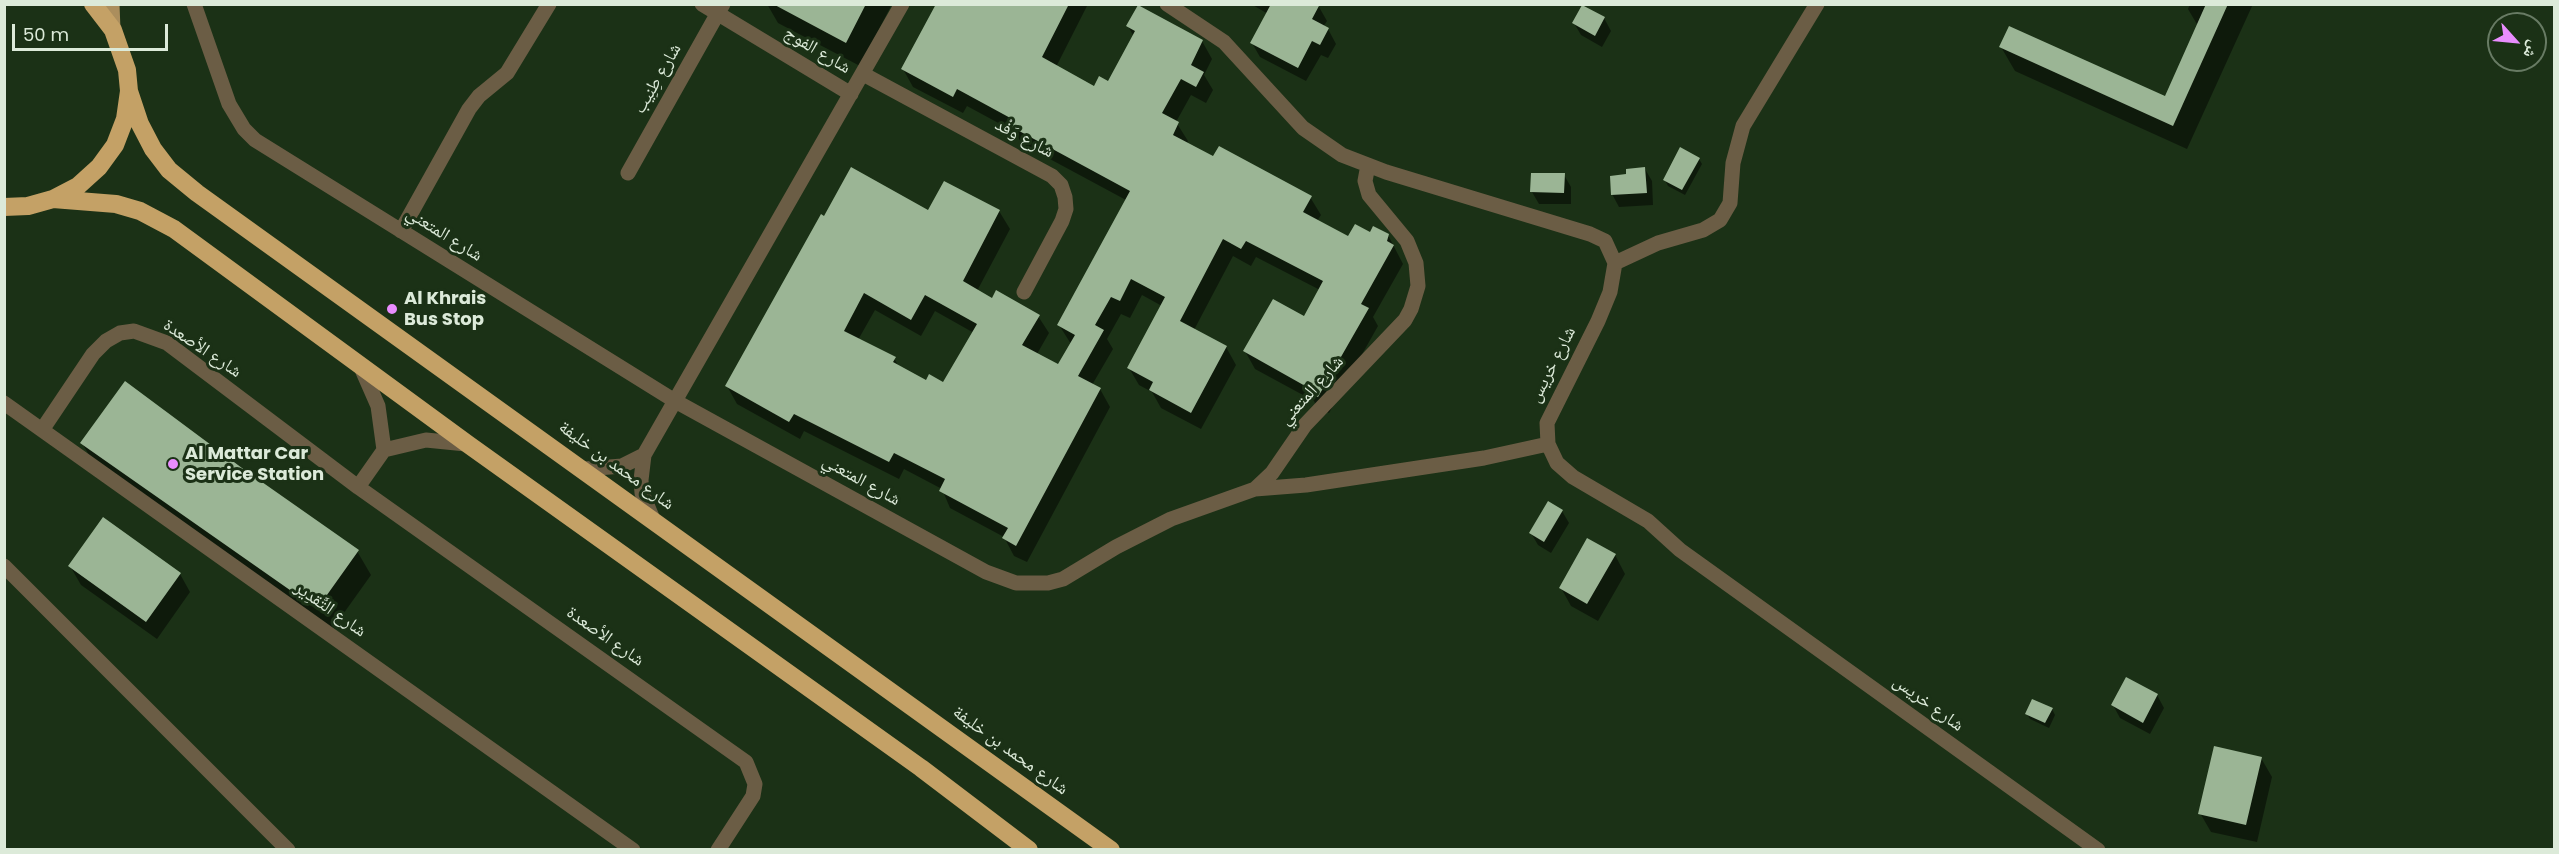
<!DOCTYPE html>
<meta charset="utf-8">
<style>
body{margin:0}
#map{position:relative;width:2559px;height:854px;overflow:hidden;background:#1b3116;font-family:Poppins,"Noto Naskh Arabic",sans-serif}
canvas{display:block}
.frame{position:absolute;inset:0;border:6px solid #dcead9;pointer-events:none}
.north{position:absolute;left:2487px;top:12px;width:60px;height:60px;box-sizing:border-box;background:#1b3116;border:2px solid #687b64;border-radius:50%;rotate:117deg;font-size:16px;font-weight:700;line-height:24px;text-align:center;color:#dcead9}
.north::after{content:'';display:block;margin:auto;width:21px;height:27px;background:#e98dfe;clip-path:polygon(50% 0,100% 100%,50% 72%,0 100%)}
.scale{position:absolute;left:12px;top:24px;width:156px;height:27px;box-sizing:border-box;border:3px solid #dcead9;border-top:0;padding-left:8px;font-size:18px;line-height:21px;white-space:nowrap;color:#dcead9;-webkit-text-stroke:4px #1b3116;paint-order:stroke}
</style>
<div id="map">
<canvas width="2559" height="854"></canvas>
<div class="frame"></div>
<div class="north">ش</div>
<div class="scale">50 m</div>
</div>
<script>
const ctx = document.querySelector('canvas').getContext('2d');
ctx.lineJoin = 'round';
function fillPath(path, color) {
  ctx.fillStyle = color;
  ctx.fill(path, 'evenodd');
}
function poly(rows) {
  const path = new Path2D();
  for (const r of rows) {
    path.moveTo(r[0], r[1]);
    for (let i = 2; i < r.length; i += 2) path.lineTo(r[i], r[i + 1]);
  }
  return path;
}
function strokePath(path, color, width, dash) {
  ctx.strokeStyle = color;
  ctx.lineWidth = width;
  ctx.lineCap = dash ? 'butt' : 'round';
  ctx.setLineDash(dash || []);
  ctx.stroke(path);
}
function write(font, color, halo, rows, align = 'center') {
  ctx.font = font + ' Poppins,"Noto Naskh Arabic",sans-serif';
  ctx.lineWidth = 6;
  ctx.setLineDash([]);
  ctx.textBaseline = 'middle';
  ctx.strokeStyle = halo;
  ctx.fillStyle = color;
  for (const [text, x, y, turn = 0] of rows) {
    ctx.save();
    ctx.translate(x, y);
    ctx.rotate((+turn || 0) * Math.PI / 180);
    ctx.textAlign = isNaN(turn) ? turn : align;
    if (halo) ctx.strokeText(text, 0, 0);
    ctx.fillText(text, 0, 0);
    ctx.restore();
  }
}
const shadow = poly([
 [767,4,892,4,860,66,778,23],
 [986,4,1088,4,1056,67,1094,88,1109,83,1134,37,1128,26,1202,41,1212,59,1204,75,1213,90,1206,103,1191,95,1176,122,1188,141,1187,144,1213,158,1310,197,1321,215,1317,221,1349,238,1370,234,1374,228,1389,237,1403,264,1373,317,1378,326,1329,413,1317,407,1314,401,1255,369,1245,351,1304,318,1320,290,1256,257,1251,266,1233,256,1194,330,1226,347,1236,365,1201,429,1161,408,1152,392,1139,385,1129,368,1162,306,1142,295,1130,318,1121,314,1107,339,1113,349,1092,385,1100,389,1110,407,1027,562,1014,556,1004,537,950,508,942,489,904,469,899,479,804,431,800,439,737,404,727,386,824,218,929,212,945,183,999,211,1010,229,977,291,993,300,1038,316,1049,333,1037,354,1058,366,1071,344,1059,325,1126,200,1022,144,1015,132,967,106,963,113,913,87,903,69],
 [875,310,921,336,935,311,974,333,944,384,927,382,899,367,894,358,858,340],
 [1251,4,1319,7,1327,21,1323,27,1328,29,1336,44,1328,58,1321,55,1306,81,1260,57,1252,43,1268,14],
 [2190,4,2253,4,2187,149,2015,71,2001,47,2166,98,2198,26,2188,9],
 [1604,18,1611,31,1602,47,1581,35,1574,23],
 [1699,159,1702,164,1685,195,1668,186,1665,180],
 [1645,169,1652,181,1653,205,1619,207,1612,194,1628,176],
 [1564,175,1571,187,1571,204,1539,204,1532,192],
 [82,443,241,470,357,551,371,575,331,631,96,467],
 [1562,511,1569,523,1551,553,1538,545,1531,533],
 [1615,555,1625,574,1598,621,1571,606,1561,588],
 [70,566,180,574,190,592,157,639,81,585],
 [2127,679,2157,695,2164,708,2150,734,2120,718,2113,705],
 [2052,709,2055,715,2049,728,2030,719,2027,714],
 [2261,758,2272,777,2257,842,2211,832,2200,813]
]);
const building = poly([
 [773,4,866,4,846,43],
 [936,4,1069,4,1042,57,1094,86,1099,76,1108,81,1135,31,1126,26,1138,5,1203,40,1191,65,1204,72,1196,87,1181,79,1162,113,1179,122,1173,135,1213,156,1219,146,1312,196,1303,212,1348,236,1355,224,1370,232,1373,226,1389,234,1387,241,1394,245,1361,304,1369,308,1318,397,1305,390,1307,387,1243,351,1273,299,1304,316,1323,281,1246,241,1241,249,1223,239,1180,321,1227,346,1191,413,1149,390,1153,382,1127,368,1165,297,1131,279,1120,301,1111,297,1095,325,1104,330,1078,376,1101,388,1016,546,1002,538,1008,528,939,491,945,479,894,453,889,462,794,414,789,422,725,386,821,214,824,216,851,167,928,210,944,181,1000,210,963,281,992,298,996,290,1040,315,1022,345,1058,364,1075,335,1057,325,1130,191,1010,126,1014,120,957,89,953,97,901,69],
 [864,293,911,320,925,295,977,324,943,382,929,374,926,380,893,362,896,357,844,331],
 [1271,4,1320,4,1312,19,1329,28,1320,45,1312,41,1298,68,1250,43],
 [2206,4,2228,4,2173,126,1999,47,2009,26,2165,96],
 [1582,5,1605,17,1595,36,1572,23],
 [1680,147,1700,158,1682,190,1663,180],
 [1645,167,1647,193,1611,195,1610,176,1626,174,1626,169],
 [1531,173,1565,173,1564,193,1530,192],
 [125,381,242,468,359,550,317,609,80,443],
 [1548,501,1563,510,1544,542,1529,533],
 [103,517,181,573,146,622,68,566],
 [1587,538,1616,554,1587,604,1559,588],
 [2126,677,2158,694,2143,723,2111,705],
 [2032,699,2053,708,2045,723,2025,714],
 [2214,746,2262,757,2246,825,2198,814]
]);
const minor = poly([
 [194,4,229,104,244,129,255,140,675,401,986,572,1016,583,1048,583,1063,579,1116,547,1171,519,1255,489,1272,473,1305,425,1405,320,1411,309,1418,286,1416,263,1407,241,1369,195,1365,181,1368,165],
 [702,4,851,94],
 [1167,4,1224,42,1303,128,1342,155,1386,172,1590,234,1605,241,1615,263,1610,292,1598,321,1547,423,1548,444,1557,463,1573,477,1648,521,1680,550,2098,850],
 [863,74,1052,176,1061,185,1065,197,1066,209,1062,221,1024,292],
 [628,173,723,4],
 [401,231,469,109,479,96,507,73,549,4],
 [1615,263,1658,243,1703,230,1720,220,1730,203,1733,163,1743,126,1817,4],
 [360,365,378,406,384,450],
 [4,403,633,850],
 [42,430,93,354,106,341,120,333,134,331,167,343,358,487,746,762,755,784,753,796,718,850],
 [585,469,622,466,644,455],
 [358,487,384,450,426,440,466,444],
 [1255,489,1306,485,1484,458,1548,444],
 [652,517,642,493,641,480,644,455,902,4],
 [4,566,288,850]
]);
const major = poly([
 [112,4,113,30]
]);
const highway = poly([
 [129,91,140,124,153,149,169,170,197,193,1111,850],
 [53,199,116,204,140,211,174,229,469,445,921,768,1029,850],
 [4,207,28,206,53,199,78,186,99,167,115,145,125,119,129,91,127,70,113,30,93,4]
]);
const markers = [
 [392,309,6,"#e98dfe"],
 [173,464,6,"#e98dfe"]
];
const streetNames = [
 ["شارع الفوج",817,51,31],
 ["شارع طِنِيب",658,79,-60],
 ["شارع وَفْد",1024,139,28],
 ["شارع المتعني",444,235,32],
 ["شارع الأصعدة",202,349,34],
 ["شارع خريس",1553,365,-63],
 ["شارع المتعني",1312,391,-48],
 ["شارع محمد بن خليفة",616,466,36],
 ["شارع المتعني",861,481,29],
 ["شارع التَّقدِير",330,610,35],
 ["شارع الأصعدة",605,637,35],
 ["شارع خريس",1928,704,36],
 ["شارع محمد بن خليفة",1010,751,36]
];
const poiNames = [
 ["Al Khrais",404,299],
 ["Bus Stop",404,320],
 ["Al Mattar Car",185,454],
 ["Service Station",185,475]
];
fillPath(shadow, '#0007');
fillPath(building, '#9bb595');
strokePath(minor, '#6b5d45', 15);
strokePath(major, '#ab8e5d', 15);
strokePath(highway, '#c4a166', 18);
for (const [x, y, r, color] of markers) {
  const dot = new Path2D();
  dot.arc(x, y, r, 0, 2 * Math.PI);
  ctx.fillStyle = color;
  ctx.fill(dot);
  strokePath(dot, '#1b3116', 2);
}
write('18px', '#dcead9', '#1b3116', streetNames);
write('bold 18px', '#dcead9', '#1b3116', poiNames, 'left');
</script>
